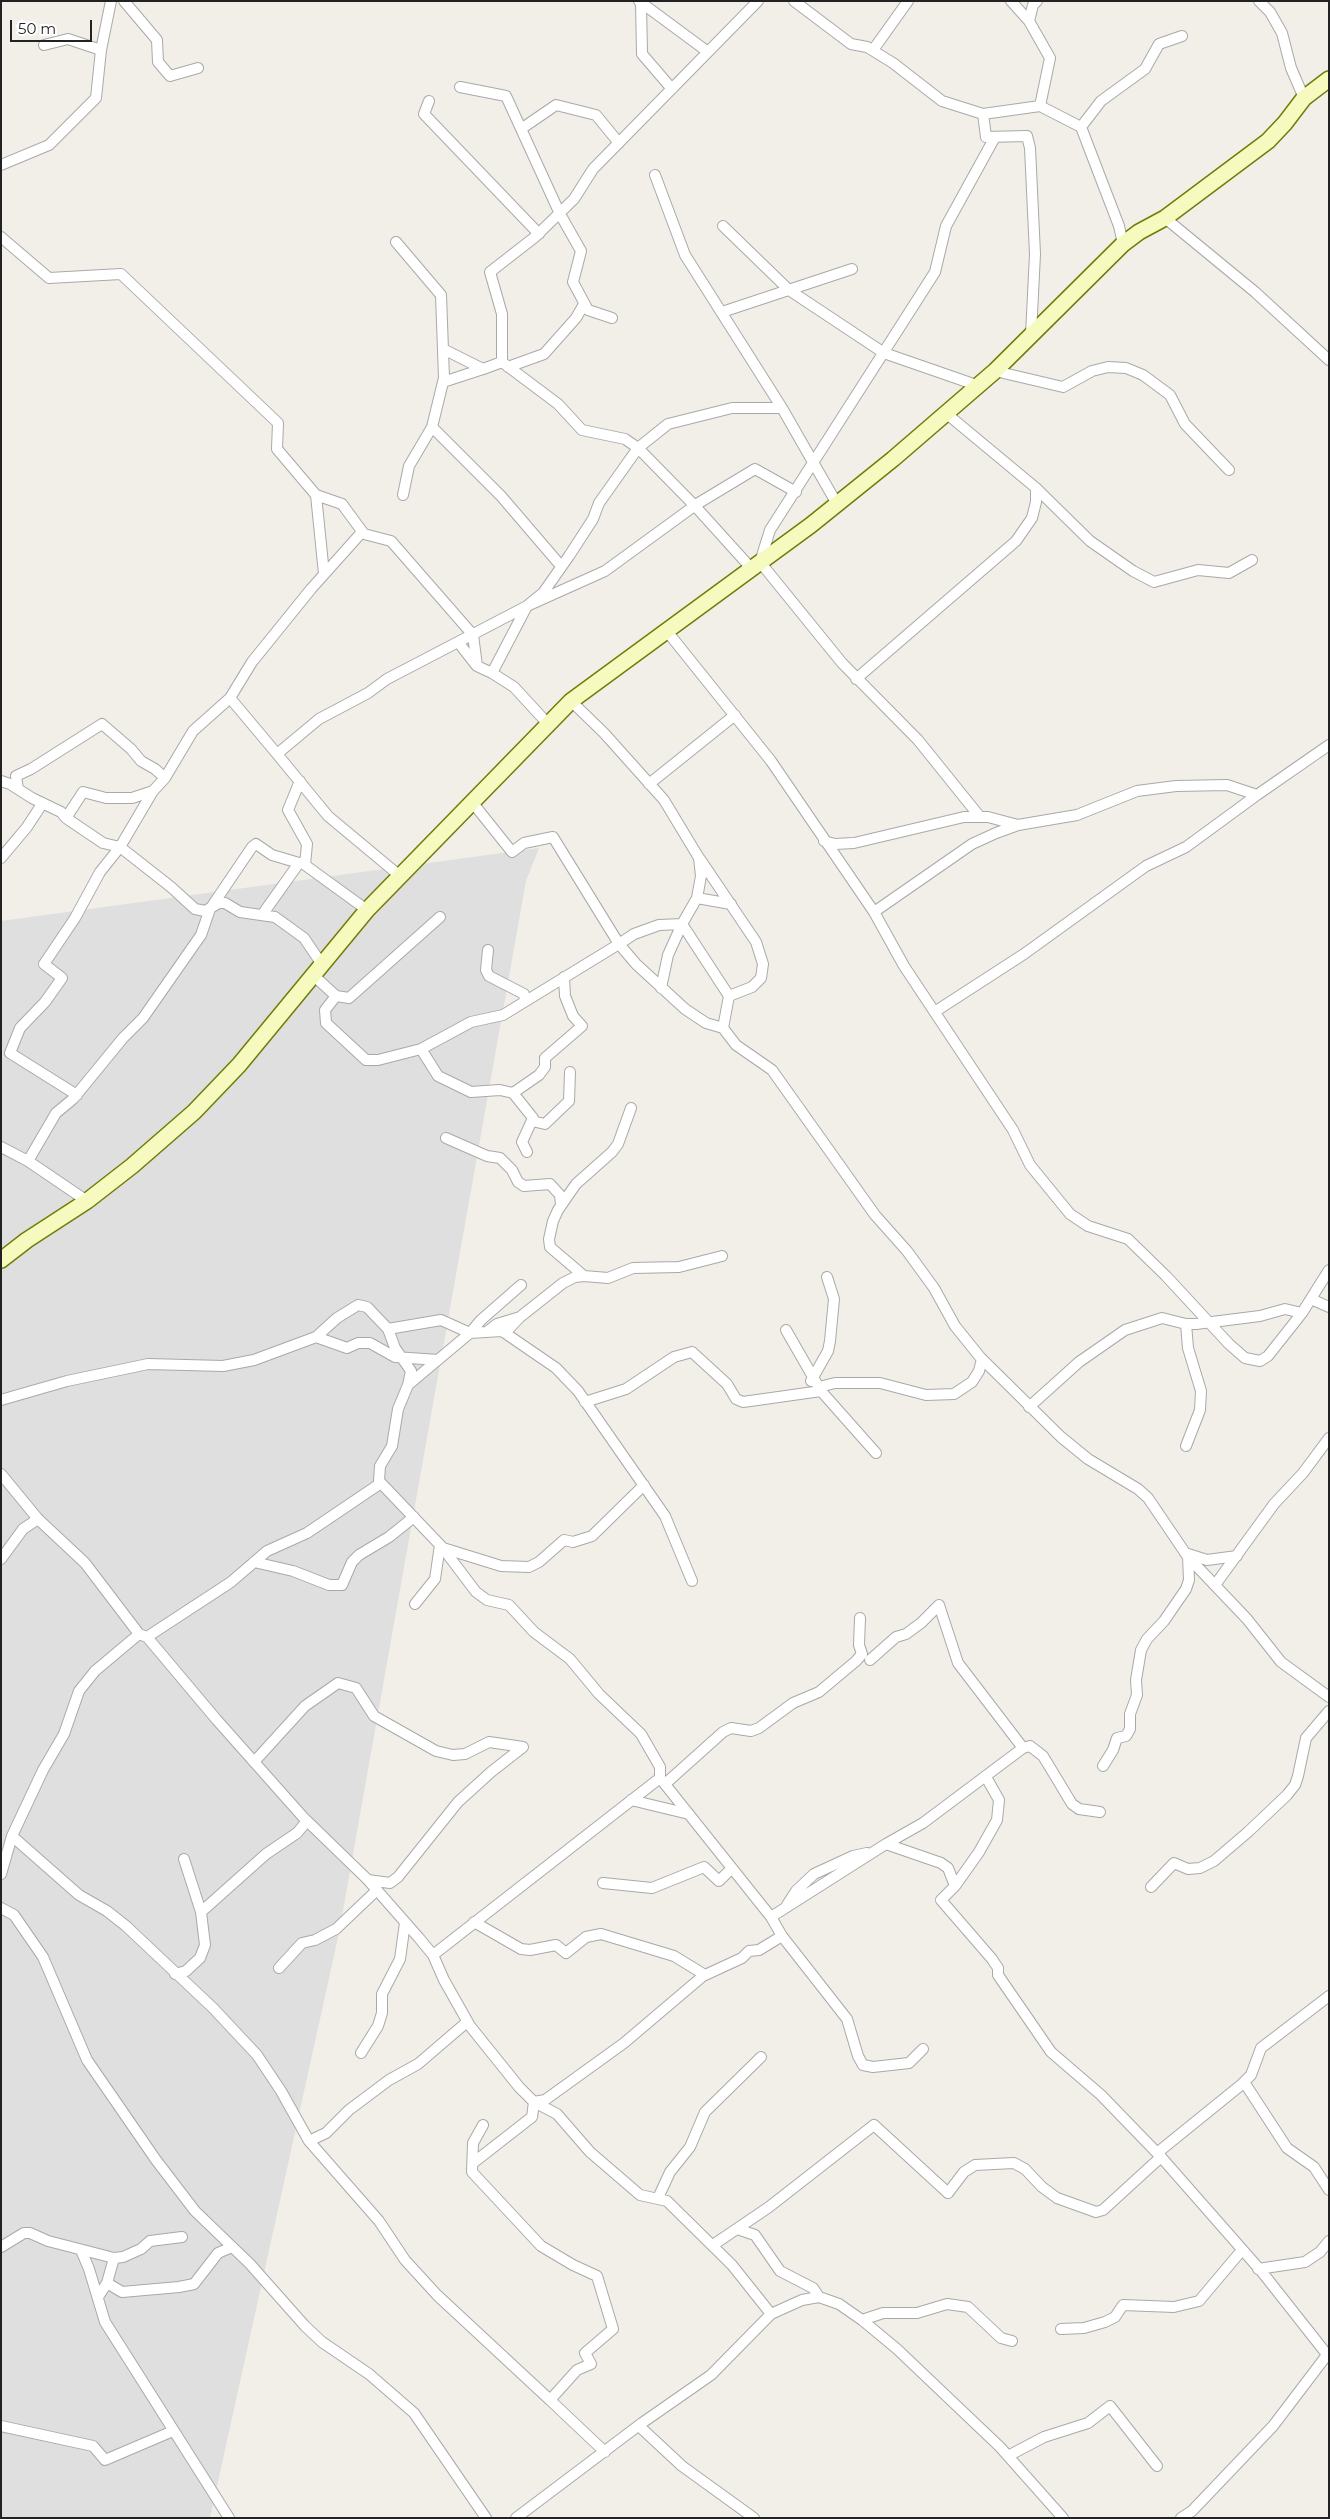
<!DOCTYPE html>
<style>
body{margin:0}
#map{position:relative;width:1330px;height:2519px;overflow:hidden;background:#f2efe9;font-family:Montserrat,sans-serif}
canvas{display:block}
.frame{position:absolute;inset:0;border:2px solid #222;pointer-events:none}
.scale{position:absolute;left:10px;top:20px;width:82px;height:22px;box-sizing:border-box;border:2px solid #222;border-top:0;padding-left:6px;font-size:15px;line-height:18px;white-space:nowrap;color:#222;-webkit-text-stroke:4px #fff;paint-order:stroke}
</style>
<div id="map">
<canvas width="1330" height="2519"></canvas>
<div class="frame"></div>
<div class="scale">50 m</div>
</div>
<script>
const ctx = document.querySelector('canvas').getContext('2d');
ctx.lineJoin = 'round';
function fillPath(path, color) {
  ctx.fillStyle = color;
  ctx.fill(path, 'evenodd');
}
function poly(rows) {
  const path = new Path2D();
  for (const r of rows) {
    path.moveTo(r[0], r[1]);
    for (let i = 2; i < r.length; i += 2) path.lineTo(r[i], r[i + 1]);
  }
  return path;
}
function strokePath(path, color, width, dash) {
  ctx.strokeStyle = color;
  ctx.lineWidth = width;
  ctx.lineCap = dash ? 'butt' : 'round';
  ctx.setLineDash(dash || []);
  ctx.stroke(path);
}
const residential = poly([
 [539,848,526,881,339,1933,210,2518,1,2518,1,921]
]);
const street = poly([
 [124,1,157,40,158,62,170,76,198,68],
 [639,1,708,52],
 [794,1,851,44,867,47,893,63,942,101,983,114,986,137,1027,136,1030,148,1035,254,1031,334],
 [1011,1,1029,21,1050,58,1040,106],
 [1259,1,1270,12,1282,33,1291,68,1304,98],
 [641,3,642,54,672,89],
 [1029,21,1033,5,1037,1],
 [44,45,68,39,101,50],
 [873,50,908,1],
 [460,87,506,96,560,214,581,251,573,282,588,310,612,318],
 [429,101,424,114,539,234],
 [983,114,1040,106,1081,127],
 [521,129,556,105,596,115,619,143],
 [1,165,49,145,96,98,101,50,111,1],
 [655,175,685,255,782,408,837,504],
 [1165,218,1255,292,1329,360],
 [723,226,789,290,884,353,979,386],
 [1,237,49,278,121,274,278,423,277,449,316,495,342,504,364,534,391,541,473,635,477,666,492,673,514,687,548,724],
 [396,242,441,295,444,378,432,427,409,466,403,495],
 [1123,244,1119,226,1081,127,1101,101,1145,69,1159,44,1182,36],
 [722,312,852,269],
 [443,349,483,369,502,362],
 [508,367,544,354,576,318,584,304],
 [995,371,1063,387,1092,371,1108,367,1126,368,1143,375,1170,395,1185,424,1229,470],
 [443,382,483,369],
 [432,427,501,496,561,566],
 [1036,488,1090,541,1133,571,1154,582,1198,570,1229,573,1252,560],
 [316,495,324,574],
 [751,568,695,506,638,448,625,439,582,430,558,404,502,362,502,314,490,272,535,237,574,199,593,169,758,1],
 [666,630,771,761,874,912,904,966,1013,1130,1030,1165,1070,1214,1088,1226,1128,1239,1166,1276,1229,1344,1245,1358,1260,1361,1268,1356,1302,1313],
 [458,642,476,665],
 [492,673,527,606,543,593,569,556,593,519,599,503,638,448,668,424,732,408,782,408],
 [856,679,1016,541,1032,518,1036,502,1036,488,947,414],
 [230,698,252,662,311,589,362,532],
 [571,701,604,733,664,800,699,858,701,876,697,898,682,924,729,996,723,1028,736,1045,772,1070,875,1215,907,1251,934,1288,955,1326,980,1357,1061,1437,1088,1459,1138,1489,1148,1498,1188,1557,1247,1619,1281,1662,1329,1697],
 [277,754,328,816,400,876],
 [1,781,10,784,32,798,61,812,66,818,83,792,106,798,132,798,153,791,165,778,193,731,230,698,277,754,319,719,368,693,387,679,527,606,605,571,697,504,755,469,796,492],
 [300,781,288,810,307,844,305,865,367,910],
 [649,784,735,715],
 [18,789,16,776,31,769,102,724,131,749,141,761,155,769,165,778],
 [980,817,918,740,842,663,760,562,770,530,935,272,946,226,995,137],
 [66,818,103,843,120,847,171,887,195,909,205,911,219,903,225,903,240,912,275,917,304,938,321,963],
 [824,841,835,844,854,843,964,817,988,817,1018,825],
 [1,858,27,827,42,804],
 [700,859,756,942,763,964,761,978,752,987,729,996],
 [697,898,731,904],
 [874,912,972,844,996,833,1018,825,1077,815,1137,791,1176,786,1227,785,1257,795,1329,745],
 [262,915,299,863,303,862],
 [682,924,659,925,634,934,619,944,636,964,685,1009,706,1023,723,1028],
 [488,950,486,970,489,976,524,994,525,1001],
 [312,974,336,996,325,1010,326,1023,366,1060,378,1060,421,1049,471,1022,503,1015,619,944,553,837,524,843,512,852,472,802],
 [661,988,668,955,682,924],
 [336,996,349,998,440,917],
 [936,1011,1024,954,1146,866,1186,847,1257,795],
 [421,1049,438,1076,471,1092,500,1090,513,1093,533,1118,522,1142,527,1152],
 [513,1093,539,1075,545,1067,545,1058,582,1026,573,1016,565,996,564,977],
 [77,1095,10,1053,20,1028,45,1002,62,978,44,964,75,918,100,872,120,847,153,791],
 [532,1121,545,1124,569,1101,570,1072],
 [446,1138,487,1156,500,1158,512,1170,518,1182,524,1186,550,1184,560,1195,561,1205],
 [1,1147,28,1161,87,1201],
 [28,1161,56,1113,73,1099,123,1038,143,1018,201,935,210,909,252,847,256,844,272,855,299,863],
 [584,1276,608,1278,633,1268,679,1267,722,1256],
 [521,1285,481,1320,470,1333,408,1385,398,1409,392,1446,380,1466,379,1481,442,1547,476,1592,487,1600,509,1605,534,1632,570,1659,599,1694,641,1734,660,1767,660,1778],
 [1311,1299,1329,1307],
 [1186,1324,1188,1348,1201,1391,1200,1410,1186,1446],
 [388,1329,395,1348,411,1371,408,1385],
 [488,1331,497,1324,520,1317],
 [505,1333,520,1317,563,1283,575,1277,584,1276,550,1247,549,1239,553,1221,558,1210,576,1184,612,1152,618,1144,631,1108],
 [316,1337,347,1348,358,1343,370,1343,395,1357,438,1360],
 [811,1381,828,1351,830,1341,834,1299,827,1277],
 [819,1387,835,1383,880,1383,926,1395,954,1394,972,1382,979,1371,982,1359],
 [821,1391,876,1453],
 [1,1400,67,1381,148,1364,223,1366,254,1360,316,1337,337,1318,358,1305,367,1307,388,1329,441,1320,470,1333,502,1331,556,1368,578,1391,665,1516,692,1581],
 [585,1402,626,1389,674,1357,692,1352,727,1384,736,1399,743,1402,821,1391,786,1330],
 [1029,1407,1079,1362,1125,1330,1162,1318,1186,1324,1196,1324,1260,1316,1285,1309,1302,1313,1329,1270],
 [1,1474,38,1519,85,1563,139,1634,147,1637,216,1719,303,1817,368,1880,419,1938,433,1955,444,1980,470,2026,519,2087,534,2102,557,2114,590,2152,640,2195,667,2201,732,2265,771,2314],
 [443,1548,501,1566,529,1567,539,1562,564,1540,573,1542,592,1536,644,1485],
 [1185,1553,1207,1560,1237,1556],
 [1,1559,23,1529,38,1519],
 [254,1562,293,1571,329,1585,342,1585,352,1562,359,1555,389,1537,414,1517],
 [1215,1585,1274,1504,1303,1473,1329,1438],
 [415,1604,435,1579,440,1545],
 [147,1637,231,1582,267,1551,307,1533,381,1483],
 [870,1660,896,1637,906,1634,921,1623,939,1605,958,1663,1023,1748],
 [254,1762,305,1706,338,1683,356,1688,374,1716,436,1751,453,1755,465,1754,489,1742,523,1747,491,1772,458,1802,398,1877,390,1883,368,1880],
 [1103,1766,1113,1750,1117,1738,1126,1736,1130,1729,1130,1714,1137,1695,1136,1680,1141,1650,1147,1639,1164,1621,1186,1589,1189,1580,1188,1557],
 [665,1784,723,1732,731,1728,751,1731,759,1728,793,1703,819,1692,856,1661,862,1654,859,1645,860,1618],
 [631,1800,689,1814],
 [12,1836,79,1895,107,1911,126,1926,213,2008,257,2055,281,2091,309,2141,379,2221,405,2260,437,2295,550,2400],
 [886,1844,923,1823,1023,1748,1030,1746,1043,1756,1072,1804,1079,1809,1100,1812],
 [184,1859,201,1912,266,1854,297,1833,307,1821],
 [1,1874,12,1836,43,1770,64,1734,79,1691,95,1671,139,1634],
 [603,1883,652,1888,704,1867,719,1881,732,1868],
 [955,1886,979,1852,997,1820,999,1800,986,1777],
 [1151,1887,1174,1863,1188,1869,1200,1868,1214,1861,1248,1832,1287,1795,1295,1785,1298,1776,1306,1738,1329,1711],
 [787,1905,796,1891,814,1874,853,1856,867,1853],
 [1,1908,14,1915,43,1957,87,2060,156,2160,195,2211,250,2264,305,2326,322,2342,369,2374,414,2413,486,2518],
 [474,1922,521,1949,530,1950,556,1945,566,1953,586,1937,601,1934,674,1956,705,1975],
 [782,1936,847,2019,858,2056,863,2065,873,2067,909,2063,923,2049],
 [433,1955,660,1778,771,1917,886,1844,941,1863,948,1868,955,1886,941,1900,992,1959,998,1968,998,1975,1051,2052,1101,2095,1161,2157,1262,2272,1329,2357],
 [279,1968,302,1943,315,1940,336,1929,377,1890],
 [175,1974,186,1971,200,1958,205,1945,201,1912],
 [361,2053,378,2026,382,2013,382,1994,400,1959,405,1923],
 [1244,2082,1287,2148,1314,2167,1329,2190],
 [483,2125,473,2143,472,2172,541,2246,573,2265,597,2276,613,2329,585,2353,591,2364,577,2370,550,2400,605,2452],
 [309,2141,326,2133,349,2110,389,2080,418,2064,467,2022],
 [1157,2153,1241,2085,1251,2075,1261,2048,1329,1996],
 [473,2163,532,2117,534,2102,545,2100,624,2043,703,1976,742,1958,749,1951,759,1950,782,1936,771,1917],
 [658,2198,670,2172,690,2147,705,2112,761,2057],
 [737,2229,755,2235,780,2271,813,2288,819,2297],
 [713,2245,769,2207,874,2125,948,2193,964,2172,975,2165,1014,2163,1025,2169,1042,2187,1057,2198,1096,2212,1103,2210,1161,2157],
 [1,2247,24,2233,30,2233,48,2241,114,2258,123,2257,141,2249,150,2241,182,2237],
 [81,2250,89,2269,105,2322,229,2518],
 [1258,2269,1305,2262,1320,2252,1329,2241],
 [107,2283,114,2258],
 [98,2297,107,2283,122,2292,179,2287,194,2284,218,2253,232,2247],
 [862,2320,883,2313,917,2313,947,2304,968,2307,1001,2338,1012,2341],
 [1061,2329,1084,2328,1105,2322,1115,2317,1123,2305,1174,2307,1199,2301,1242,2250],
 [1,2426,93,2446,105,2460,173,2431],
 [639,2426,682,2466,754,2518],
 [1008,2456,1044,2437,1088,2423,1110,2406,1157,2466],
 [516,2518,642,2423,711,2375,771,2314,802,2300,819,2297,839,2304,862,2320,897,2349,1000,2447,1063,2518],
 [1181,2518,1192,2511,1273,2426,1327,2355]
]);
const secondary = poly([
 [1,1260,27,1240,87,1201,132,1166,194,1112,239,1065,367,910,571,701,811,525,893,459,995,371,1123,244,1139,232,1165,218,1268,141,1285,123,1304,98,1329,79]
]);
fillPath(residential, '#e0dfdf');
strokePath(street, '#a9a9a9', 12);
strokePath(secondary, '#707d05', 18);
strokePath(street, '#fff', 10);
strokePath(secondary, '#f7fabf', 15);
</script>
